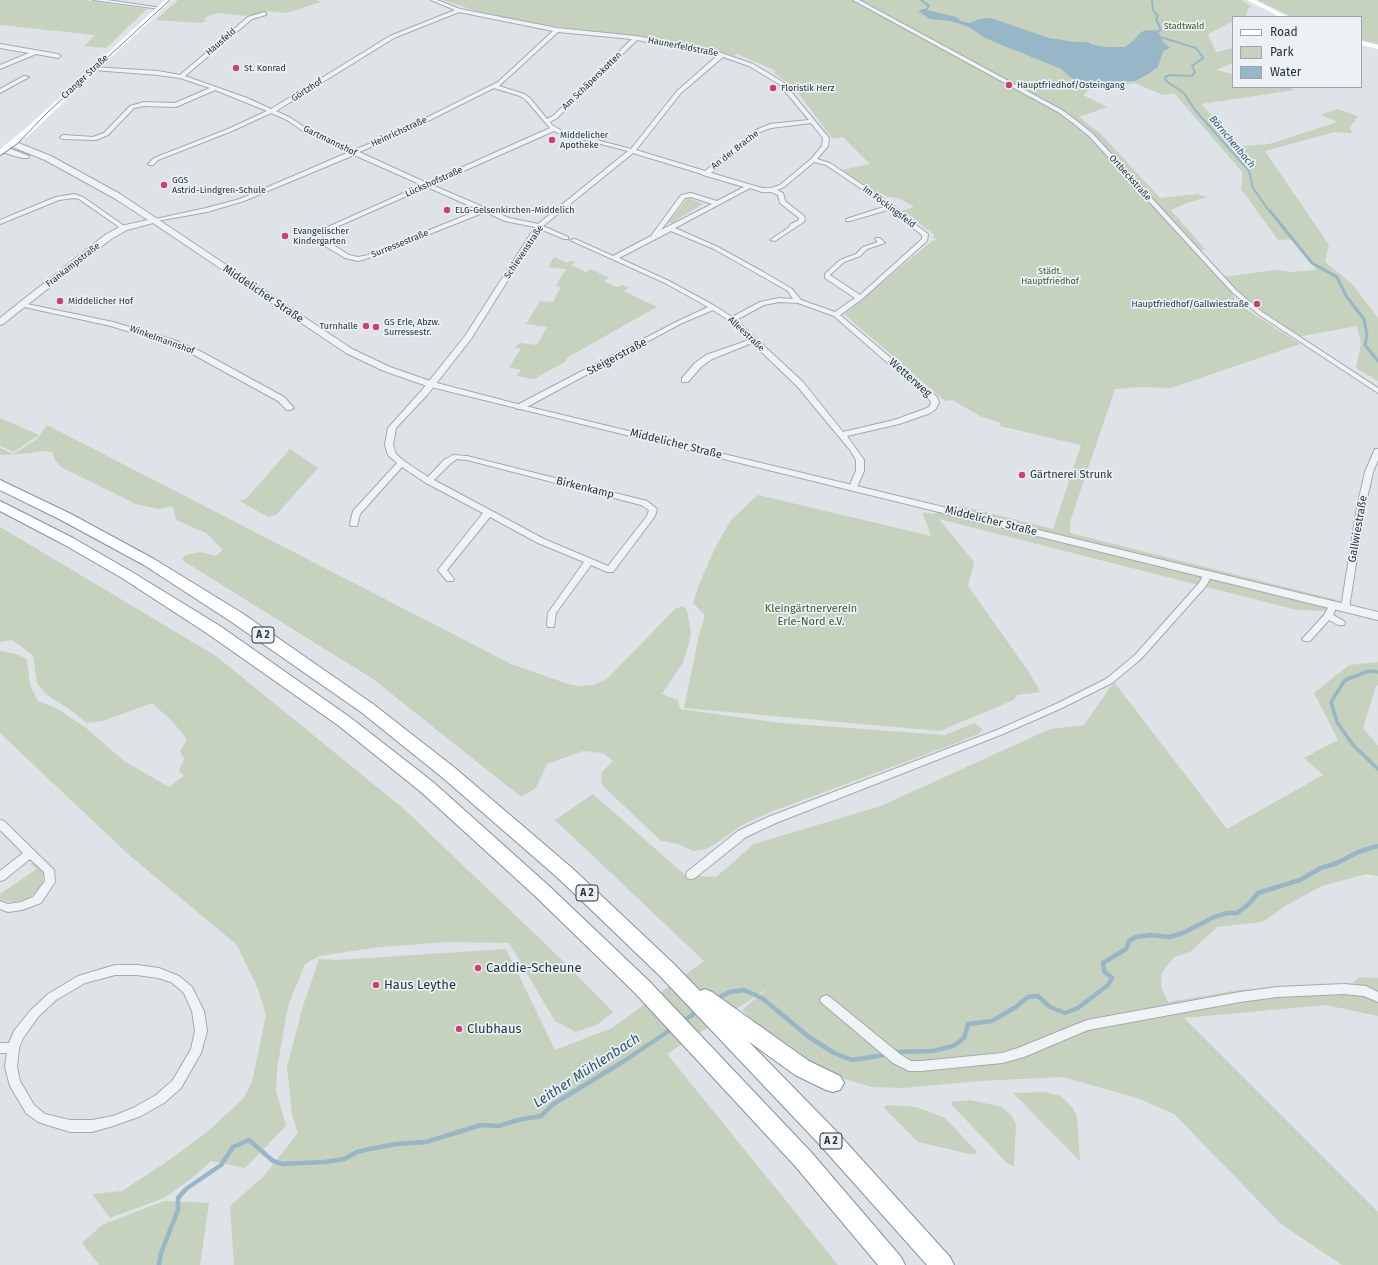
<!DOCTYPE html>
<meta charset="utf-8">
<style>
body{margin:0}
#map{position:relative;width:1378px;height:1265px;overflow:hidden;background:#dde3e7;font-family:"Fira Sans",sans-serif}
canvas{display:block}
.legend{position:absolute;left:1232px;top:16px;width:130px;height:72px;box-sizing:border-box;background:#ecf1f5;border:1px solid #9da5ac;margin:0;padding:5px 7px;list-style:none;font-size:12px;color:#26333e}
.legend li{display:flex;align-items:center;gap:8px;height:20px}
.legend b{width:20px;border:1px solid #9da5ac}
</style>
<div id="map">
<canvas width="1378" height="1265"></canvas>
<ul class="legend">
<li><b style="height:5px;background:#fff"></b>Road</li>
<li><b style="height:11px;background:#c6d1be"></b>Park</li>
<li><b style="height:11px;background:#97b7c8"></b>Water</li>
</ul>
</div>
<script>
const ctx = document.querySelector('canvas').getContext('2d');
ctx.lineJoin = 'round';
function fillPath(path, color) {
  ctx.fillStyle = color;
  ctx.fill(path, 'evenodd');
}
function poly(rows) {
  const path = new Path2D();
  for (const r of rows) {
    path.moveTo(r[0], r[1]);
    for (let i = 2; i < r.length; i += 2) path.lineTo(r[i], r[i + 1]);
  }
  return path;
}
function strokePath(path, color, width, dash) {
  ctx.strokeStyle = color;
  ctx.lineWidth = width;
  ctx.lineCap = dash ? 'butt' : 'round';
  ctx.setLineDash(dash || []);
  ctx.stroke(path);
}
function write(font, color, halo, rows, align = 'center') {
  ctx.font = font + ' "Fira Sans",sans-serif';
  ctx.lineWidth = 3.5;
  ctx.setLineDash([]);
  ctx.textBaseline = 'middle';
  ctx.strokeStyle = halo;
  ctx.fillStyle = color;
  for (const [text, x, y, turn = 0] of rows) {
    ctx.save();
    ctx.translate(x, y);
    ctx.rotate((+turn || 0) * Math.PI / 180);
    ctx.textAlign = isNaN(turn) ? turn : align;
    if (halo) ctx.strokeText(text, 0, 0);
    ctx.fillText(text, 0, 0);
    ctx.restore();
  }
}
const green = poly([
 [0,0,84,0,147,9,106,48,84,46,95,35,0,25],
 [178,0,316,0,321,2,286,13,267,11,247,16,218,13,208,16,203,20,207,21,201,23,156,20],
 [442,0,1241,0,1251,6,1247,11,1246,17,1233,17,1233,21,1208,34,1216,52,1233,48,1233,63,1216,70,1233,74,1233,87,1289,87,1295,90,1201,104,1241,146,1269,144,1338,122,1321,115,1337,109,1358,116,1350,127,1352,133,1335,132,1265,151,1329,245,1325,262,1353,285,1378,318,1378,381,1356,368,1361,344,1357,326,1297,337,1252,306,1223,277,1276,270,1291,272,1317,270,1291,239,1278,240,1241,189,1243,173,1174,93,1163,95,1135,83,1111,86,1095,85,1083,95,1107,107,1079,117,1101,134,1160,198,1198,194,1207,197,1187,203,1171,210,1205,249,1199,250,1232,291,1235,302,1300,344,1171,388,1140,387,1115,389,1070,522,1070,533,1341,601,1332,611,1297,610,939,519,974,562,968,586,1029,672,1040,692,1017,695,1014,700,940,731,684,708,699,635,705,615,693,603,700,582,715,548,731,520,758,495,931,536,922,512,933,514,940,511,961,506,1053,529,1081,445,1000,426,1001,423,980,416,952,400,945,401,844,314,932,241,937,240,933,237,935,235,901,211,914,207,901,199,879,195,842,170,870,164,843,137,833,139,795,89,773,72,777,71,737,54,734,56,712,49,639,36,594,32,521,21,483,13],
 [1257,0,1378,0,1378,44,1361,40,1361,17,1292,17],
 [688,198,703,204,673,222,666,224],
 [554,257,567,263,571,261,576,262,571,265,586,272,591,269,609,278,604,281,617,287,622,285,629,288,624,291,657,307,568,357,565,362,534,379,516,376,521,370,509,367,521,349,515,348,519,343,537,345,547,327,526,324,540,301,553,302,561,287,556,286,566,269,548,267],
 [0,418,39,435,14,452,0,446],
 [47,425,511,664,571,685,583,686,593,685,607,679,675,609,683,606,687,611,691,632,689,643,682,664,662,694,678,700,680,709,780,723,945,735,975,723,982,729,980,733,954,744,773,811,740,826,717,843,704,850,693,851,678,844,661,841,604,787,601,781,602,772,613,761,603,753,583,751,547,764,536,788,521,797,373,679,182,560,185,555,200,552,216,556,223,550,206,533,176,520,174,510,172,506,159,509,136,504,61,467,55,460,52,452,44,451,21,454,2,455,0,454,0,448,13,454,20,450,37,439],
 [290,449,318,468,276,515,268,517,240,501,247,498],
 [0,527,216,656,404,809,560,958,613,1012,598,1024,576,1032,555,1021,509,943,449,942,380,947,319,956,305,964,288,1006,277,1069,276,1090,286,1126,245,1168,211,1161,191,1179,164,1198,110,1218,92,1194,122,1191,165,1163,206,1133,243,1099,252,1082,266,1015,258,989,237,945,128,854,0,733,0,651,16,654,27,659,30,685,38,701,56,708,86,728,124,761,169,787,184,776,179,771,184,759,180,751,187,740,173,722,152,703,103,721,87,723,72,711,47,695,37,683,33,655,12,640,0,642],
 [1378,662,1378,685,1376,686,1363,728,1378,746,1378,876,1366,874,1322,886,1287,905,1262,922,1217,927,1190,952,1174,957,1162,973,1161,986,1168,1002,1239,990,1351,984,1360,977,1378,978,1378,1016,1326,1005,1184,1018,1378,1212,1378,1265,1342,1265,1281,1224,1174,1114,1137,1098,1063,1077,979,1081,903,1088,872,1087,828,1074,767,1034,742,1010,770,987,667,1054,838,1265,234,1265,230,1206,264,1176,298,1133,292,1114,287,1067,303,1006,319,959,337,960,506,949,555,1050,612,1028,704,961,555,820,593,794,685,875,716,877,754,844,881,806,1050,729,1084,725,1114,682,1227,829,1323,775,1304,758,1338,740,1314,693,1349,665],
 [34,862,43,872,44,875,42,886,38,891,26,900,18,901,11,902,0,899,0,894,37,869,31,864],
 [1045,1092,1061,1096,1072,1107,1077,1117,1080,1161,1013,1093],
 [970,1100,1002,1107,1011,1115,1016,1124,1014,1166,1008,1164,951,1104,952,1102],
 [887,1105,916,1107,945,1118,977,1152,976,1154,974,1155,918,1142,885,1109,884,1106],
 [164,1201,209,1203,200,1265,99,1265,82,1243,102,1225]
]);
const water = poly([
 [923,9,956,17,961,21,969,23,980,19,991,18,1049,38,1075,42,1088,42,1093,45,1105,47,1125,47,1133,41,1141,32,1148,30,1158,31,1163,42,1170,48,1163,51,1158,67,1148,74,1135,81,1097,83,1075,81,1061,69,985,38,969,27,951,21,930,19,918,11]
]);
const streamFar3 = poly([
 [921,0,929,6,926,10],
 [1152,0,1153,10,1158,16,1156,19,1161,30,1158,31],
 [1160,37,1196,48,1200,53,1203,58,1192,66,1195,72,1192,76,1170,75,1165,77,1166,81,1184,93,1195,110,1249,171,1253,188,1270,212]
]);
const streamFar2 = poly([
 [1270,211,1312,263,1337,277,1346,296,1364,319,1367,335,1365,345,1378,361]
]);
const streamFar1 = poly([
 [1378,672,1369,671,1345,680,1331,702,1337,722,1353,745,1378,769]
]);
const stream = poly([
 [716,999,730,992,744,990,762,998,809,1037,834,1053,852,1060,884,1055],
 [682,1022,698,1011],
 [896,1052,933,1051,953,1046,964,1038,968,1024,992,1021,1016,1007,1028,997,1038,996,1050,1007,1065,1013,1078,1008,1108,985,1112,978,1104,971,1103,963,1126,949,1129,941,1136,937,1151,935,1169,937,1183,933,1214,917,1228,913,1237,913,1249,904,1258,893,1300,880,1321,868,1337,863,1358,852,1378,846],
 [159,1265,161,1253,178,1210,178,1198,186,1189,221,1165,233,1147,249,1140,273,1161,282,1164,325,1162,344,1159,357,1152,369,1149,396,1144,426,1142,481,1125,499,1126,518,1120,541,1116,552,1105,624,1061,673,1028]
]);
const minor = poly([
 [93,0,107,0,162,8,160,9,93,0],
 [431,0,437,0,460,9,557,28,636,36,713,50,753,64,783,82,829,138,828,146,817,159,830,163,894,206,899,212,928,234,927,241,862,299,840,315,937,397,939,403,935,410,928,414,899,424,847,436,864,460,864,471,857,487,856,489,850,489,849,487,856,471,856,460,850,450,797,386,752,343,712,359,701,367,688,382,682,382,682,378,695,363,706,355,749,340,730,321,713,310,680,324,523,409,517,409,517,405,676,322,708,307,665,283,570,240,575,239,613,256,651,236,681,195,691,193,717,201,744,187,703,175,702,174,633,153,543,226,568,237,568,239,564,239,540,229,471,339,428,394,396,428,393,445,396,454,404,461,428,477,444,460,453,455,467,456,647,501,657,509,655,516,613,572,607,572,591,565,556,613,554,627,548,627,547,625,548,613,584,562,538,543,490,517,447,570,454,579,453,581,447,581,438,570,483,513,426,483,402,467,360,514,357,526,351,526,350,524,353,511,397,463,388,455,385,445,388,428,422,390,465,336,535,227,505,221,485,212,372,257,358,261,345,258,320,243,314,237,321,230,422,185,354,155,244,201,207,212,151,222,151,220,206,208,240,199,349,152,303,131,287,120,271,113,232,131,158,160,153,165,149,165,148,164,154,158,228,129,267,111,215,90,176,107,144,106,134,108,108,135,96,140,63,139,60,137,63,135,93,137,104,133,130,106,144,102,175,103,210,88,180,78,158,75,94,70,91,68,92,67,158,71,180,75,248,17,264,12,266,13,266,15,252,19,185,76,247,98,271,109,390,36,455,10,431,0],
 [459,12,553,31,498,82,398,132,354,150,307,129,291,118,276,111,394,38,459,12],
 [558,32,632,39,553,116,547,119,530,98,524,94,499,86,558,32],
 [637,40,718,55,677,91,631,149,562,131,552,125,550,122,557,118,637,40],
 [723,57,749,66,779,84,809,120,770,124,756,130,705,171,636,150,681,93,723,57],
 [494,88,520,96,526,100,550,128,427,183,359,152,402,134,494,88],
 [811,123,823,138,822,146,811,159,780,185,771,188,762,188,711,173,760,132,771,128,811,123],
 [554,131,558,133,628,151,538,224,509,218,432,185,554,131],
 [814,162,826,165,887,206,846,219,846,221,850,221,891,209,895,214,922,235,922,239,860,295,830,275,844,262,860,256,867,249,885,243,880,238,876,238,875,239,878,242,863,247,856,254,840,260,825,274,825,278,855,298,835,312,801,300,792,289,765,273,718,247,675,228,750,188,762,192,771,192,778,195,780,203,799,218,799,220,791,224,788,228,770,240,775,241,805,221,804,216,785,201,783,193,777,190,784,187,814,162],
 [427,187,479,210,368,255,358,257,349,255,321,237,325,232,427,187],
 [691,197,712,204,661,230,685,198,691,197],
 [671,231,714,249,788,291,793,299,779,298,760,302,732,317,715,306,669,281,619,258,671,231],
 [779,302,798,303,834,316,930,400,931,403,929,407,922,410,894,420,843,432,803,382,736,320,764,305,779,302],
 [457,459,467,460,641,505,649,510,647,516,608,566,544,539,434,480,450,464,457,459],
 [853,0,859,0,1062,110,1077,121,1093,134,1236,290,1262,312,1378,388,1378,393,1258,314,1232,292,1089,136,1073,123,1058,112,853,0],
 [0,44,58,54,61,56,58,58,36,54,0,69,0,65,29,53,0,48,0,44],
 [24,76,29,77,0,93,0,89,24,76],
 [74,194,83,197,127,228,122,229,79,199,74,198,59,200,0,224,0,220,56,197,74,194],
 [22,303,113,322,174,340,200,351,284,397,294,408,290,410,287,410,278,401,194,355,168,344,111,326,20,306,19,305,22,303],
 [1375,449,1378,449,1378,460,1373,472,1365,507,1349,608,1345,611,1341,608,1357,507,1365,472,1375,449],
 [1208,572,1212,575,1206,586,1141,659,1112,683,1062,708,1003,734,776,823,746,837,695,878,691,879,687,878,686,875,687,872,738,831,768,817,997,730,1056,704,1106,679,1135,655,1199,583,1205,573,1208,572],
 [1333,603,1337,606,1333,615,1344,621,1345,623,1344,625,1338,625,1329,620,1310,641,1304,641,1302,639,1304,637,1324,615,1330,604,1333,603],
 [0,820,4,821,54,870,55,882,41,903,22,910,8,912,0,909,0,901,8,904,21,902,33,897,45,881,44,872,30,859,4,880,0,881,0,871,23,853,0,830,0,820],
 [115,965,137,965,159,968,179,976,192,987,204,1011,207,1031,201,1053,181,1088,164,1103,141,1116,113,1126,92,1132,70,1132,38,1122,26,1113,10,1086,5,1067,7,1053,0,1053,0,1043,9,1043,14,1031,30,1011,48,994,78,976,115,965],
 [115,975,137,975,158,978,171,982,184,993,192,1011,195,1031,191,1049,173,1080,156,1095,133,1108,113,1116,92,1120,70,1120,45,1114,34,1105,20,1081,17,1067,19,1048,23,1038,38,1017,56,1000,85,983,115,975],
 [1344,984,1366,986,1378,992,1378,1002,1364,996,1344,994,1277,997,1240,1002,1088,1030,1024,1057,1002,1063,922,1071,909,1071,893,1063,822,1003,820,1000,822,997,826,995,830,997,901,1055,911,1061,922,1061,1002,1053,1018,1048,1087,1020,1240,992,1277,987,1344,984]
]);
const tertiary = poly([
 [10,142,16,142,51,156,120,194,352,349,390,367,433,382,521,405,1378,612,1378,620,427,386,384,371,346,353,153,223,127,230,111,239,3,324,0,325,0,318,105,235,121,226,148,220,114,198,45,160,10,146,10,142],
 [2,148,8,148,29,156,28,158,22,158,2,152,2,148]
]);
const secondary = poly([
 [165,0,172,0,30,134,0,155,0,149,24,130,165,0],
 [1247,0,1255,0,1288,17,1280,17,1247,0],
 [1361,41,1378,45,1378,49,1361,45,1361,41]
]);
const motorway = poly([
 [0,480,71,514,154,559,242,613,373,704,455,768,572,868,674,964,700,991,705,989,712,992,809,1061,840,1076,844,1083,840,1090,833,1092,826,1090,795,1075,748,1041,836,1131,950,1257,954,1265,927,1265,820,1145,660,976,558,878,443,778,361,712,230,621,144,565,61,520,0,490,0,480],
 [0,501,73,538,132,572,220,626,351,718,433,782,548,885,649,981,811,1152,901,1257,905,1265,878,1265,795,1166,635,993,534,895,421,792,339,726,208,634,122,578,63,544,0,511,0,501]
]);
const tram = poly([
 [0,156,17,144,48,112,170,0]
]);
const markers = [
 [236,68,4,"#cf3f6e"],
 [1009,85,4,"#cf3f6e"],
 [773,88,4,"#cf3f6e"],
 [552,140,4,"#cf3f6e"],
 [164,185,4,"#cf3f6e"],
 [447,210,4,"#cf3f6e"],
 [285,236,4,"#cf3f6e"],
 [60,301,4,"#cf3f6e"],
 [1257,304,4,"#cf3f6e"],
 [366,326,4,"#cf3f6e"],
 [376,327,4,"#cf3f6e"],
 [1022,475,4,"#cf3f6e"],
 [478,968,4,"#cf3f6e"],
 [376,985,4,"#cf3f6e"],
 [459,1029,4,"#cf3f6e"]
];
const farParknames = [
 ["Stadtwald",1184,26],
 ["Städt.",1050,271],
 ["Hauptfriedhof",1050,281]
];
const farStreetnames = [
 ["Hausfeld",221,42,-41],
 ["Haunerfeldstraße",683,47,11],
 ["Cranger Straße",85,77,-43],
 ["Am Schäperskotten",592,81,-44],
 ["Görtzhof",307,90,-33],
 ["Heinrichstraße",399,132,-25],
 ["Gartmannshof",330,141,26],
 ["An der Brache",735,150,-38],
 ["Ortbeckstraße",1130,178,48],
 ["Lückshofstraße",434,182,-24],
 ["Im Föckingsfeld",889,207,37],
 ["Surressestraße",400,244,-22],
 ["Schievenstraße",524,252,-56],
 ["Frankampstraße",73,265,-38],
 ["Alleestraße",746,334,43],
 ["Winkelmannshof",162,340,20]
];
const farPoinames = [
 ["St. Konrad",244,68],
 ["Hauptfriedhof/Osteingang",1017,85],
 ["Floristik Herz",781,88],
 ["Middelicher",560,135],
 ["Apotheke",560,145],
 ["GGS",172,180],
 ["Astrid-Lindgren-Schule",172,190],
 ["ELG-Gelsenkirchen-Middelich",455,210],
 ["Evangelischer",293,231],
 ["Kindergarten",293,241],
 ["Middelicher Hof",68,301],
 ["Hauptfriedhof/Gallwiestraße",1249,304,"right"],
 ["GS Erle, Abzw.",384,322],
 ["Surressestr.",384,332],
 ["Turnhalle",358,326,"right"]
];
const farWaternames = [
 ["Börnchenbach",1232,142,50]
];
const shields = [
 [263,635,22],
 [587,893,22],
 [831,1141,22]
];
const shieldNames = [
 ["A 2",263,635],
 ["A 2",587,893],
 ["A 2",831,1141]
];
const streetNames = [
 ["Middelicher Straße",263,294,34],
 ["Steigerstraße",617,357,-28],
 ["Wetterweg",910,378,41],
 ["Middelicher Straße",676,444,14],
 ["Birkenkamp",585,488,14],
 ["Middelicher Straße",991,521,14],
 ["Gallwiestraße",1358,529,-80]
];
const poiNames = [
 ["Gärtnerei Strunk",1030,475]
];
const parkNames = [
 ["Kleingärtnerverein",811,609],
 ["Erle-Nord e.V.",811,622]
];
const nearPoinames = [
 ["Caddie-Scheune",486,968],
 ["Haus Leythe",384,985],
 ["Clubhaus",467,1029]
];
const nearWaternames = [
 ["Leither Mühlenbach",587,1071,-33]
];
fillPath(green, '#c6d1be');
fillPath(water, '#97b7c8');
strokePath(streamFar3, '#97b7c8', 2);
strokePath(streamFar2, '#97b7c8', 3);
strokePath(streamFar1, '#97b7c8', 3.5);
strokePath(stream, '#97b7c8', 4.5);
strokePath(minor, '#a2abb1', 2);
strokePath(tertiary, '#a2abb1', 2);
strokePath(motorway, '#84939e', 2);
fillPath(minor, '#eff3f5');
fillPath(tertiary, '#eff3f5');
fillPath(secondary, '#fff');
fillPath(motorway, '#fff');
strokePath(tram, '#768591', 1);
for (const [x, y, r, color] of markers) {
  const dot = new Path2D();
  dot.arc(x, y, r, 0, 2 * Math.PI);
  ctx.fillStyle = color;
  ctx.fill(dot);
  strokePath(dot, '#ecf1f5', 1.5);
}
write('9px', '#415933', '#ecf1f5', farParknames);
write('9px', '#26333e', '#ecf1f5', farStreetnames);
write('9px', '#26333e', '#ecf1f5', farPoinames, 'left');
write('italic 10px', '#305972', '#ecf1f5', farWaternames);
for (const [x, y, w] of shields) {
  const box = new Path2D();
  box.roundRect(x - w / 2, y - 8, w, 16, 3);
  ctx.fillStyle = '#ecf1f5';
  ctx.fill(box);
  strokePath(box, '#26333e', 1);
}
write('bold 10px', '#26333e', null, shieldNames);
write('11px', '#26333e', '#ecf1f5', streetNames);
write('11px', '#26333e', '#ecf1f5', poiNames, 'left');
write('11px', '#415933', '#ecf1f5', parkNames);
write('13px', '#26333e', '#ecf1f5', nearPoinames, 'left');
write('italic 14px', '#305972', '#ecf1f5', nearWaternames);
</script>
